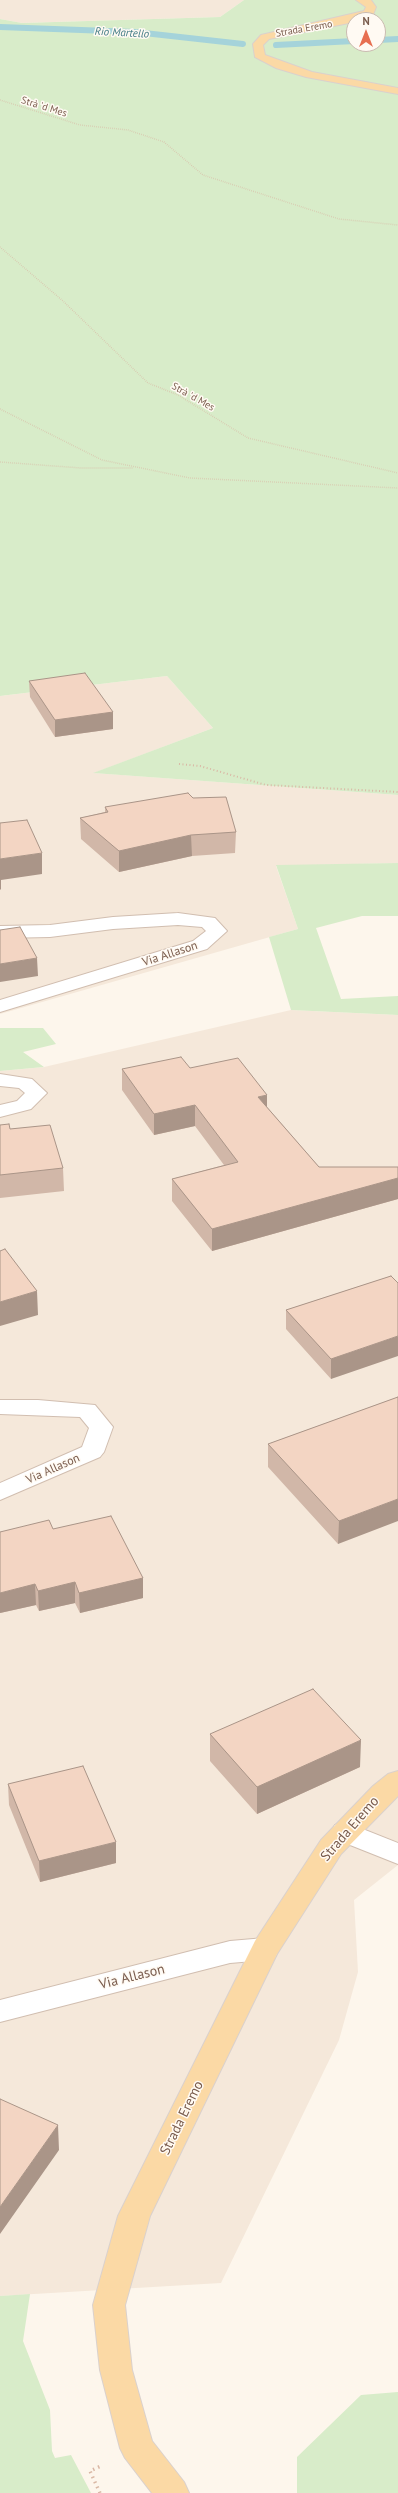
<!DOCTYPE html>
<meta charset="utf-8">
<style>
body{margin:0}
#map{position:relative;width:398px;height:2493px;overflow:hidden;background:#fdf6ec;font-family:"PT Sans",sans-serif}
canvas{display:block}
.north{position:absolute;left:346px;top:12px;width:40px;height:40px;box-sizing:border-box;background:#fffaf3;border:1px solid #cabbb1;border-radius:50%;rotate:0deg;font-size:11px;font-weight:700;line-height:16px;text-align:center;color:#7a5c4d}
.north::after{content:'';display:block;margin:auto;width:14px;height:18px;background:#e76f51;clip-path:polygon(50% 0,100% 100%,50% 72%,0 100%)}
</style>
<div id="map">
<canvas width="398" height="2493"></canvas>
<div class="north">N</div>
</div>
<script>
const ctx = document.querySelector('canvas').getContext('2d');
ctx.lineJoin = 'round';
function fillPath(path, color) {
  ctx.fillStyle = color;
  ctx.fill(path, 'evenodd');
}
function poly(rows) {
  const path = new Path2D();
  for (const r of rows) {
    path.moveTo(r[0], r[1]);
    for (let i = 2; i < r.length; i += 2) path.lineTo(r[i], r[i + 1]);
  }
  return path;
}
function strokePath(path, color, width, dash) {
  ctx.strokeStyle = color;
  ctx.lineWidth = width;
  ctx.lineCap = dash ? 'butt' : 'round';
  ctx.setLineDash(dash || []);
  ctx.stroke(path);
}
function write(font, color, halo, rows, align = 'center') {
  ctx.font = font + ' "PT Sans",sans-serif';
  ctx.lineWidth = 3;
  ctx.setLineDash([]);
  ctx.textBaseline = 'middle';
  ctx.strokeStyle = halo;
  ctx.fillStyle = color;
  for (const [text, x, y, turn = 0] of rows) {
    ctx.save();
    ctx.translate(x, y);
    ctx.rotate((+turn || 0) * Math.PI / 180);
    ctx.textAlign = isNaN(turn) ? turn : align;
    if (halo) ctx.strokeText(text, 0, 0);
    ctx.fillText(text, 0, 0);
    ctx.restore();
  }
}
const residential = poly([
 [0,0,244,0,220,17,22,23,0,19],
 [167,676,213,728,94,773,398,795,398,863,276,866,298,929,0,1014,0,696],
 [291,1010,398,1015,398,1865,354,1900,358,1972,339,2040,221,2283,0,2296,0,1071,44,1067]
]);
const green = poly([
 [244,0,398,0,398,795,93,773,213,728,167,676,0,696,0,19,22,23,220,17],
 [354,20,378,20,378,44,354,44],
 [398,863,398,916,362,916,316,928,341,999,398,996,398,1015,291,1010,269,937,298,929,276,865],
 [0,1028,43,1028,56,1044,23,1052,44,1067,0,1071],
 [30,2294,23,2341,50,2410,52,2451,55,2458,71,2455,91,2493,0,2493,0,2296],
 [398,2392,398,2493,297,2493,297,2457,361,2395]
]);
const stream = poly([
 [0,27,135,32,243,44],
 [378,40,398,39],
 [276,45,354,41]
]);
const pathFar2 = poly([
 [0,100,80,125,128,130,164,142,203,175,339,219,398,225],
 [0,247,63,301,148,383,178,395,248,438,398,473],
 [0,409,102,460,190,478,398,488],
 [0,462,81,468,133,468]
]);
const pathFar1 = poly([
 [179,764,200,766,266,785,398,792]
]);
const path = poly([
 [100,2493,90,2471,103,2465]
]);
const minor = poly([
 [178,913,215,918,227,931,207,949,0,1012,0,1000,193,941,206,931,202,927,178,925,113,929,50,937,0,938,0,926,50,925,113,917,178,913],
 [0,1074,32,1079,47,1093,31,1109,0,1117,0,1105,17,1101,25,1093,19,1088,0,1086,0,1074],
 [0,1400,38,1400,95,1405,113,1427,104,1452,100,1457,0,1500,0,1483,82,1447,89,1428,80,1417,0,1414,0,1400],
 [345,1822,398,1843,398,1864,335,1839,331,1832,335,1825,345,1822],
 [265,1938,275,1941,279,1949,275,1957,265,1960,230,1963,0,2022,0,2000,230,1941,265,1938]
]);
const major = poly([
 [356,0,371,0,376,7,373,15,354,22,269,39,263,45,265,55,312,72,398,88,398,94,306,77,276,68,255,57,253,44,261,35,364,11,366,7,356,0],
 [398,1771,398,1796,341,1854,277,1954,150,2216,125,2305,132,2370,152,2441,184,2482,189,2493,152,2493,125,2458,120,2448,100,2370,93,2305,118,2216,255,1941,321,1840,373,1786,388,1774,398,1771]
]);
const wall = poly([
 [29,681,113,712,113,729,55,737,30,697],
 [193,798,236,832,235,853,192,856,119,872,81,839,80,818,105,812,105,807],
 [190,1068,267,1107,319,1167,398,1167,398,1199,212,1251,172,1201,172,1179,224,1165,195,1126,154,1135,122,1090,122,1069],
 [0,1125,10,1129,63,1168,64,1191,0,1198],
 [391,1276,331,1379,286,1329,286,1310],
 [398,1397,338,1544,268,1467,268,1444],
 [53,1529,143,1578,143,1598,80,1613,75,1603,39,1611,36,1605,0,1613],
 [210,1734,360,1767,257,1814,210,1761],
 [8,1784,116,1863,40,1882,9,1805]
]);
const shadedWall = poly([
 [113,712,113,729,55,737,55,720],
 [191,835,192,856,119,872,119,851],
 [42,853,42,874,1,880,1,889,0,890,0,859],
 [37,958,38,976,0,982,0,964],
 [267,1095,267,1116,258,1097],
 [195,1105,195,1126,154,1135,154,1114],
 [398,1178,398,1199,212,1251,212,1229],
 [37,1291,38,1315,0,1326,0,1302],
 [398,1336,398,1356,331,1379,331,1359],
 [398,1499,398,1521,338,1544,339,1521],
 [143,1578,143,1598,80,1613,79,1593],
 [75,1582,75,1603,39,1611,38,1591],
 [35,1584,36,1605,0,1613,0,1593],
 [361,1740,360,1767,257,1814,257,1787],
 [116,1842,116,1863,40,1882,39,1861],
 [58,2125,59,2150,0,2234,0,2207]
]);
const building = poly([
 [85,673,113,712,55,720,29,681,85,673],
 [188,793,193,798,226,797,236,832,191,835,119,851,80,818,108,812,105,807,188,793],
 [27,820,42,853,0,859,0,823,27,820],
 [20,927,37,958,0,964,0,930,20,927],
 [181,1057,190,1068,238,1058,267,1095,258,1097,319,1167,398,1167,398,1178,212,1229,172,1179,238,1162,195,1105,154,1114,122,1069,181,1057],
 [9,1124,10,1129,50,1125,63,1168,0,1175,0,1125,9,1124],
 [5,1249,37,1291,0,1302,0,1251,5,1249],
 [391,1276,398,1283,398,1336,331,1359,286,1310,391,1276],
 [398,1397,398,1499,339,1521,268,1444,398,1397],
 [111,1516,143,1578,79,1593,75,1582,38,1591,35,1584,0,1593,0,1532,49,1520,53,1529,111,1516],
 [313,1689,361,1740,257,1787,210,1734,313,1689],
 [83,1766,116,1842,39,1861,8,1784,83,1766],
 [0,2099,58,2125,0,2207,0,2099]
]);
const farStreetnames = [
 ["Strada Eremo",304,29,-10],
 ["Strà 'd Mes",44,107,17],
 ["Strà 'd Mes",193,397,29]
];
const farWaternames = [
 ["Rio Martello",122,33,3]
];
const streetNames = [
 ["Via Allason",170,954,-18],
 ["Via Allason",53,1469,-24]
];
const nearStreetnames = [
 ["Strada Eremo",350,1829,-49],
 ["Via Allason",132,1977,-14],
 ["Strada Eremo",182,2118,-64]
];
fillPath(residential, '#f5e8da');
fillPath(green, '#d8ecc9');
strokePath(stream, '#a5d3da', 6);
strokePath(minor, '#d1beb0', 2);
strokePath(major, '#dad1cd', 2);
strokePath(pathFar2, '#d9b8a5', 1.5, [0.5, 1.5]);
strokePath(pathFar1, '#d9b8a5', 2, [1, 2.5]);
strokePath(path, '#d9b8a5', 3.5, [1.5, 4]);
fillPath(minor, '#fff');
fillPath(major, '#fbd9a5');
fillPath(wall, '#d1b7a8');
fillPath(shadedWall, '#aa9588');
fillPath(building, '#f3d5c3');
strokePath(building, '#aa9588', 1);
write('10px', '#7a5c4d', '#fffaf3', farStreetnames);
write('italic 11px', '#437c86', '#fffaf3', farWaternames);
write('12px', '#7a5c4d', '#fffaf3', streetNames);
write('14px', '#7a5c4d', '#fffaf3', nearStreetnames);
</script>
